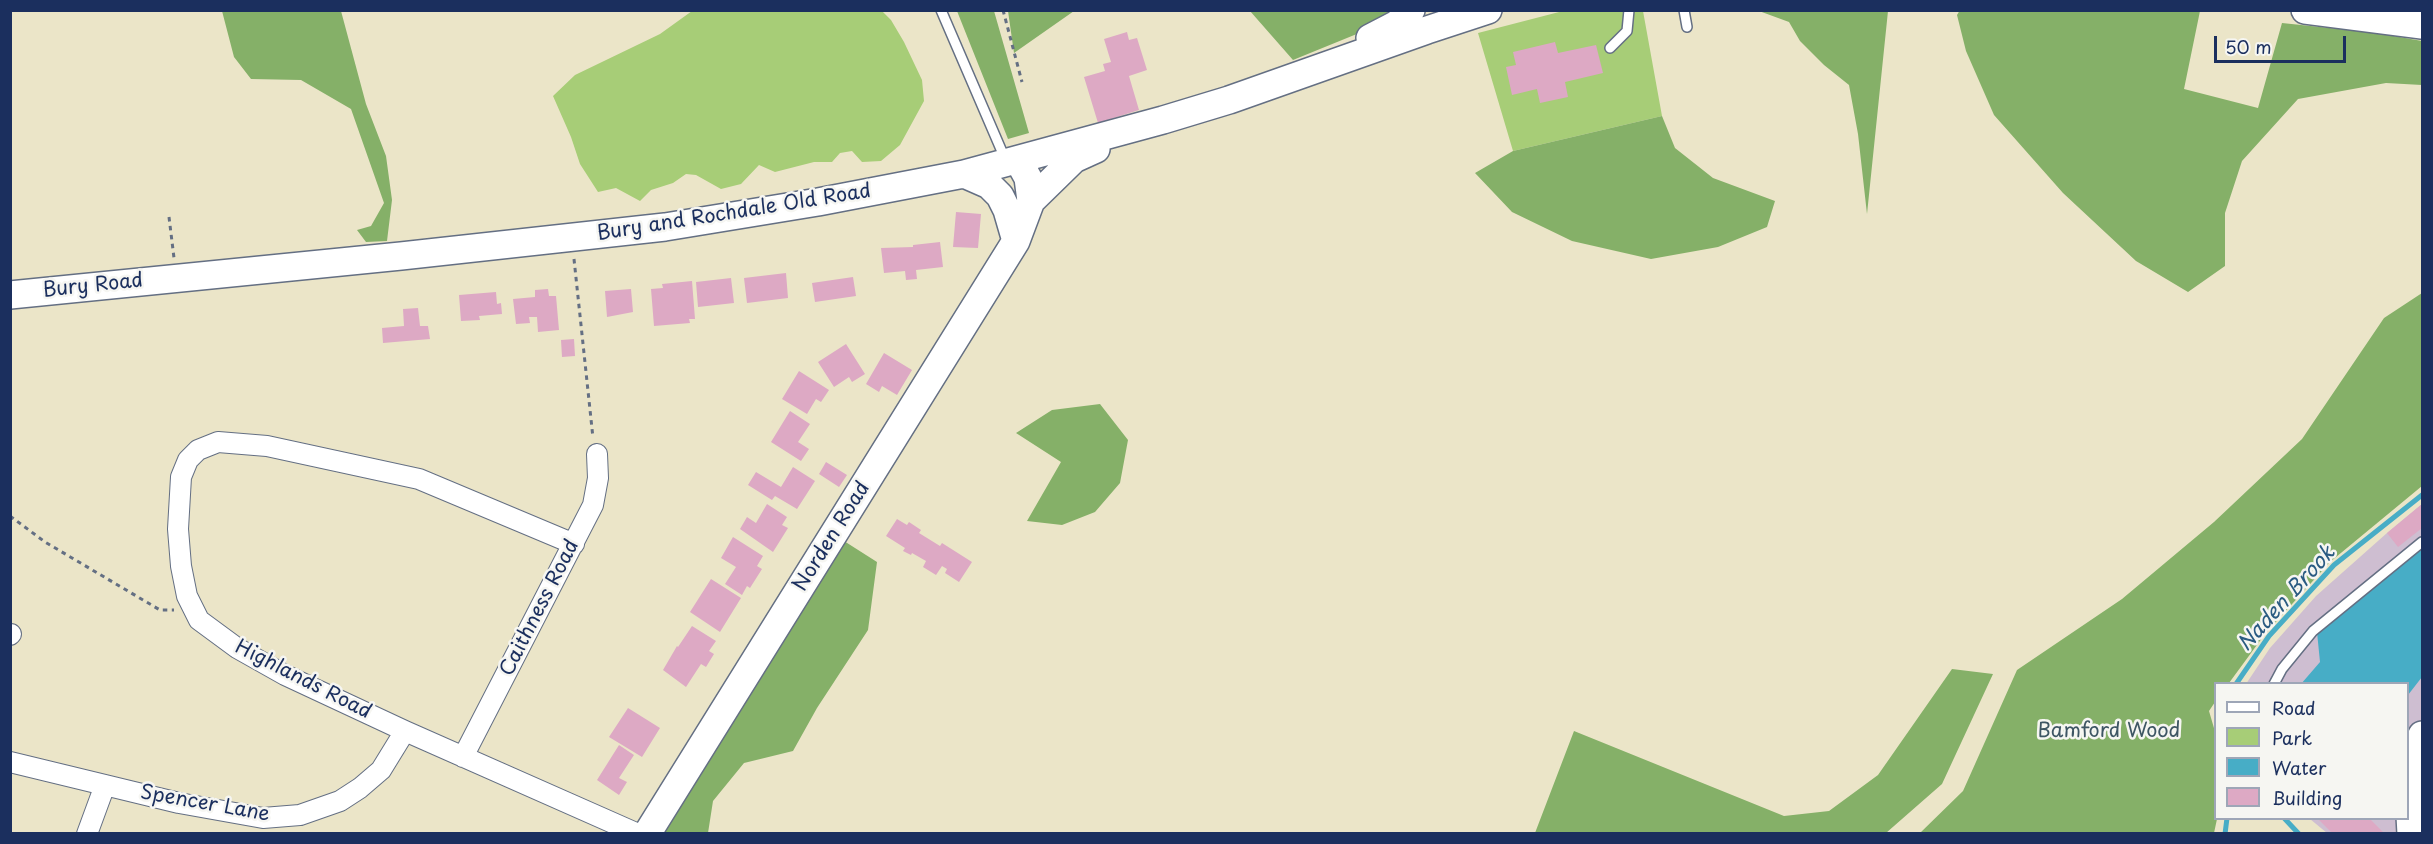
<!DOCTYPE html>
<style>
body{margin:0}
#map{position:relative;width:2433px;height:844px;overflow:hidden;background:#ebe5c8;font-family:"Playpen Sans",sans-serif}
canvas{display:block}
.frame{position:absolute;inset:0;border:12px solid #1b2f5e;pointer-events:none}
.legend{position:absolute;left:2214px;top:682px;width:195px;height:138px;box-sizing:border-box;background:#f6f6f2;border:2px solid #9ea6b7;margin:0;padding:8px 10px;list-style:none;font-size:18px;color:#1b2f5e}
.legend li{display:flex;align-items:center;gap:12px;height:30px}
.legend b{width:30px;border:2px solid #9ea6b7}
.scale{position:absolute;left:2214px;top:36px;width:132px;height:27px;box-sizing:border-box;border:3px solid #1b2f5e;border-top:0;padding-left:8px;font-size:18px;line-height:21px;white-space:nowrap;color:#1b2f5e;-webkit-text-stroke:4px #f6f6f2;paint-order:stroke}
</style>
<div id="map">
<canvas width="2433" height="844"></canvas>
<div class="frame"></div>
<ul class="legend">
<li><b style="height:8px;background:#fff"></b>Road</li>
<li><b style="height:16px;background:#a7cd77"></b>Park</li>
<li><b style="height:16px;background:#47adc6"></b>Water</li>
<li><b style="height:16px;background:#dda9c4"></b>Building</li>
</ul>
<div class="scale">50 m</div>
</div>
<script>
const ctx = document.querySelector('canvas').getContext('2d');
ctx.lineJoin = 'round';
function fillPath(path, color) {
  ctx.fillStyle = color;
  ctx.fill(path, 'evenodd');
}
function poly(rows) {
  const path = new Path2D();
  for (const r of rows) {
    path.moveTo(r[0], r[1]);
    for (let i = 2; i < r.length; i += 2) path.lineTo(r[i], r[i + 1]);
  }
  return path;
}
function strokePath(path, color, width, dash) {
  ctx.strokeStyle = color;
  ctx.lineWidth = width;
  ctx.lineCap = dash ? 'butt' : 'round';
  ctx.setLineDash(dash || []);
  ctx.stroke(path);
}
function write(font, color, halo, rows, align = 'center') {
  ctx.font = font + ' "Playpen Sans",sans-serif';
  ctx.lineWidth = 5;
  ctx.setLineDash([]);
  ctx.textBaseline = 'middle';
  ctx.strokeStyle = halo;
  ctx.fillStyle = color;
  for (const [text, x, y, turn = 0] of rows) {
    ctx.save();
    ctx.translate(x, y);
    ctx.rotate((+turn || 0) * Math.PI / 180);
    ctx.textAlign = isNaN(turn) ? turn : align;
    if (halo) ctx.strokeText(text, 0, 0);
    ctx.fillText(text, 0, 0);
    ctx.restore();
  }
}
const industrial = poly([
 [2422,504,2422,719,2413,736,2408,755,2408,684,2246,684,2270,648,2316,596,2387,533],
 [2310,819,2397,819,2396,833,2327,833]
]);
const green = poly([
 [881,10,891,20,904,42,922,80,924,101,900,145,881,161,862,162,852,151,840,153,832,162,814,162,775,172,759,165,741,184,721,189,696,175,686,174,673,183,651,190,640,201,616,188,598,192,580,164,571,137,553,96,575,75,660,34,692,11],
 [1563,11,1643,11,1662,116,1513,151,1478,33]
]);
const forest = poly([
 [1960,10,2200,11,2184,89,2258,108,2282,23,2377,33,2422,41,2422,85,2386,83,2298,99,2242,161,2225,213,2225,266,2188,292,2136,261,2063,193,1994,115,1966,51,1957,15],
 [222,11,341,11,366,104,386,156,392,200,387,241,366,242,357,230,371,226,384,203,351,109,301,80,251,79,234,57],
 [957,11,994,11,1029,133,1008,139],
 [1008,11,1008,10,1074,11,1014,53],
 [1250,11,1400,11,1396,18,1293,60],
 [1759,11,1888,11,1867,214,1858,134,1849,85,1824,65,1800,41,1789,22],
 [1662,116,1675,148,1713,178,1775,201,1767,227,1718,247,1651,259,1572,241,1512,212,1475,173,1513,151],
 [2422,293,2422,486,2330,562,2265,634,2229,683,2216,684,2215,702,2209,711,2216,735,2217,819,2214,833,1920,833,1963,791,2017,670,2122,599,2214,522,2302,439,2384,318],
 [1100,404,1128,440,1120,483,1095,512,1062,525,1027,521,1061,462,1016,433,1052,410],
 [844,541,877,562,868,630,817,708,793,751,744,763,713,801,708,833,664,834],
 [1952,669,1993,674,1942,784,1886,833,1535,833,1574,731,1784,816,1829,811,1878,775]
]);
const water = poly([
 [2422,549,2422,677,2408,695,2408,684,2301,684,2320,662,2317,632]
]);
const stream = poly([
 [2236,684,2269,636,2334,565,2422,495],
 [2284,818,2299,834],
 [2225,834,2227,818]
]);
const building = poly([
 [1127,32,1129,40,1137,38,1147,70,1129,76,1139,110,1098,123,1084,77,1105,71,1103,64,1111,62,1104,39],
 [1555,42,1558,53,1596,45,1603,73,1565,82,1568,97,1540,103,1537,89,1512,95,1506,67,1516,65,1513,52],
 [956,212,981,214,978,248,953,247],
 [940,242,943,267,916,270,917,279,906,280,905,271,884,273,881,248,913,247,913,245],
 [786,273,788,298,747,303,744,278],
 [853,277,856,296,815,302,812,283],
 [731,278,734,303,698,307,696,282],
 [692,281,695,319,689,319,690,323,654,326,651,289,663,288,662,284],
 [548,289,549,296,556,296,559,330,538,332,537,317,529,317,530,323,516,324,513,299,535,297,535,290],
 [631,289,633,312,607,317,605,291],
 [496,292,497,304,501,303,502,314,479,316,480,320,461,321,459,295],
 [418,308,420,326,428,326,430,339,383,343,382,328,404,326,403,309],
 [574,339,575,356,562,357,561,340],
 [846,344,865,374,852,382,849,377,834,387,818,362],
 [884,353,912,370,897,395,882,386,879,392,866,384],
 [799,371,829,390,821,402,816,399,807,414,782,399],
 [790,411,810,424,798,442,809,449,801,461,771,442],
 [826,462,847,475,839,487,819,474],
 [793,467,815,481,797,509,775,496,772,500,748,485,756,472,781,487],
 [767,504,787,517,782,525,788,528,773,552,740,529,747,517,756,523],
 [2422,504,2422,528,2398,547,2387,533],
 [897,519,907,525,909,522,921,530,919,533,940,546,942,543,972,562,959,582,945,573,947,569,942,566,936,575,923,567,926,561,912,553,911,555,903,551,905,548,886,536],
 [733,537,763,556,757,566,762,569,750,588,747,586,742,595,725,584,736,567,721,558],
 [711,579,741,598,720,632,690,612],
 [692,626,716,641,709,651,714,654,706,667,701,664,686,687,663,670,677,646,678,647],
 [628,708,660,728,642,757,609,737],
 [619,745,634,755,619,778,627,782,619,795,597,780],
 [2317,818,2369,818,2385,834,2333,834]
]);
const path = poly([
 [1003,10,1022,82],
 [169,217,174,258],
 [574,259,593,438],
 [10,516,45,542,160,610,174,610]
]);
const lane = poly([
 [941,10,1006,161],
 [1684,10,1687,27],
 [1610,48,1627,31,1629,10],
 [2274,684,2282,669,2313,631,2422,542]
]);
const street = poly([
 [574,544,419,479,267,446,218,442,198,450,188,460,181,477,178,529,181,566,187,596,199,620,237,648,285,675,405,731,638,834],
 [10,635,11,634],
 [463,757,593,505,598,478,597,454],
 [10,762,179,803,263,818,300,815,340,801,360,788,381,770,405,731],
 [87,834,105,785]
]);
const secondary = poly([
 [2305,10,2422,25],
 [1370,38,1397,24,1411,10],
 [964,174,989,185,1000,196,1007,210,1016,241],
 [1031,201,1074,159,1096,149],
 [10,295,401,256,665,227,818,202,964,174,1163,120,1229,100,1427,30,1488,10],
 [647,834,1016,241,1031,201,1028,178,1018,160],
 [2411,834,2409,798,2412,771,2419,741,2422,735]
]);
const streetNames = [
 ["Bury and Rochdale Old Road",734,213,-9],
 ["Bury Road",93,286,-6],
 ["Norden Road",832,537,-58],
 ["Caithness Road",540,608,-63],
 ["Highlands Road",303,680,27],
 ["Spencer Lane",205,804,10]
];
const parkNames = [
 ["Bamford Wood",2109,731]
];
const waterNames = [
 ["Naden Brook",2287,599,-48]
];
fillPath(industrial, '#cebed1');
fillPath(green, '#a7cd77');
fillPath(forest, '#85b068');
fillPath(water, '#47adc6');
strokePath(stream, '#47adc6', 5);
fillPath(building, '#dda9c4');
strokePath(lane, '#646f83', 12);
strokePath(street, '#646f83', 22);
strokePath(secondary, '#646f83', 30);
strokePath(path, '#646f83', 3, [4.5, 4.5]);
strokePath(lane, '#fff', 9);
strokePath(street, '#fff', 20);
strokePath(secondary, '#fff', 27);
write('20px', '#1b2f5e', '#f6f6f2', streetNames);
write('20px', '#3e5664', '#f6f6f2', parkNames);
write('italic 21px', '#2a5b82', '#f6f6f2', waterNames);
</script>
